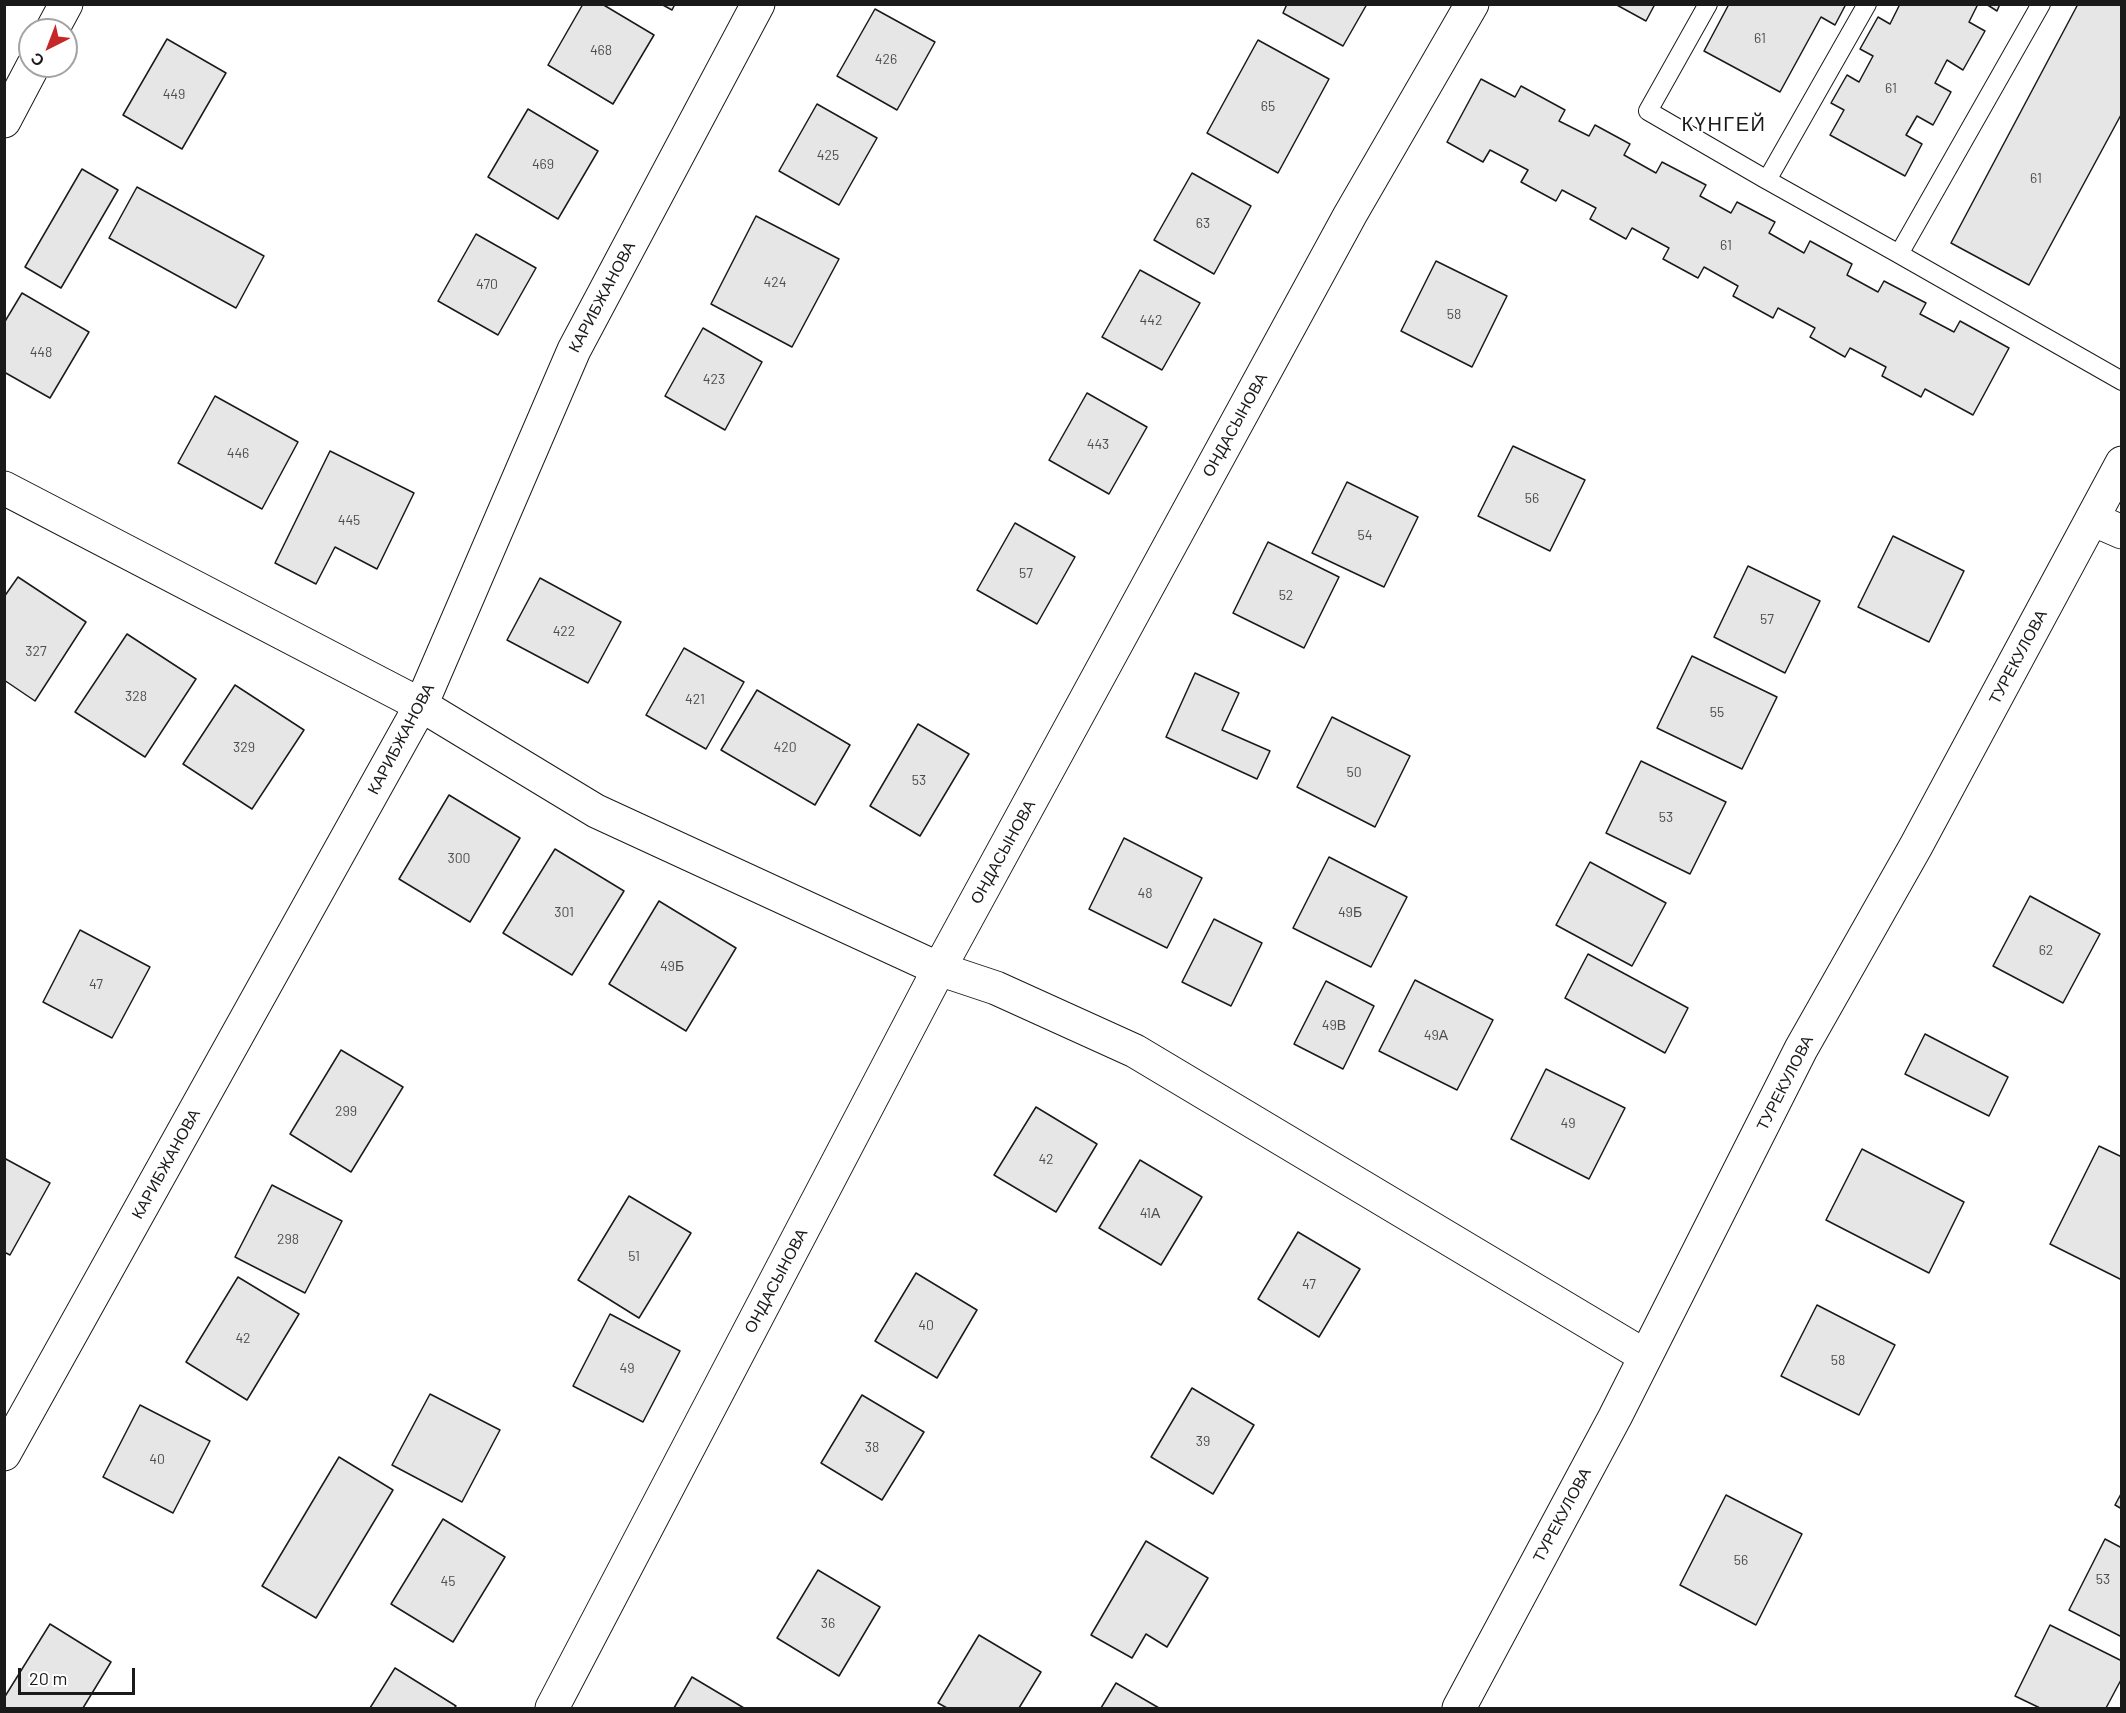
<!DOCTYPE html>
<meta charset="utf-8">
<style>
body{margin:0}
#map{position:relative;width:2126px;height:1713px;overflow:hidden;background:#fff;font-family:Barlow,sans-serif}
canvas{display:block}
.frame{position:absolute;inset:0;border:6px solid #1a1a1a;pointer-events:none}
.north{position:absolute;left:18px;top:18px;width:60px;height:60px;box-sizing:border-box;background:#fff;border:2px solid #a3a3a3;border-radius:50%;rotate:222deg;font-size:16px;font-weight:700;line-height:24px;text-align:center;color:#1a1a1a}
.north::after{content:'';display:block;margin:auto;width:21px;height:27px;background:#c62828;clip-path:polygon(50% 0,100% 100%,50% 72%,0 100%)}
.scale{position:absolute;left:18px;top:1668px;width:117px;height:27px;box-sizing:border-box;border:3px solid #1a1a1a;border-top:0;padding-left:8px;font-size:18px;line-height:21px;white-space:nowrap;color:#1a1a1a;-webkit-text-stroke:4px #fff;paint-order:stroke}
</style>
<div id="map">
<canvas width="2126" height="1713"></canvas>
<div class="frame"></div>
<div class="north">С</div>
<div class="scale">20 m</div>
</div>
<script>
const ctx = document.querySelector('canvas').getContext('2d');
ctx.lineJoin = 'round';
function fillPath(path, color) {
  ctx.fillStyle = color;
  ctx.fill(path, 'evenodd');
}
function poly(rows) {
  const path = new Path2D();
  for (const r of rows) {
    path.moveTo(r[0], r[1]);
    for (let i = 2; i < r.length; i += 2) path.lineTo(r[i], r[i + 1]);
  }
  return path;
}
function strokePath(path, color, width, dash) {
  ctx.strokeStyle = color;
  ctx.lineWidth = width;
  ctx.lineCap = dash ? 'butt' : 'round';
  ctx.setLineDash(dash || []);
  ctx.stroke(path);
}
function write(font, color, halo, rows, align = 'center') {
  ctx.font = font + ' Barlow,sans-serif';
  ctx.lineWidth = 4.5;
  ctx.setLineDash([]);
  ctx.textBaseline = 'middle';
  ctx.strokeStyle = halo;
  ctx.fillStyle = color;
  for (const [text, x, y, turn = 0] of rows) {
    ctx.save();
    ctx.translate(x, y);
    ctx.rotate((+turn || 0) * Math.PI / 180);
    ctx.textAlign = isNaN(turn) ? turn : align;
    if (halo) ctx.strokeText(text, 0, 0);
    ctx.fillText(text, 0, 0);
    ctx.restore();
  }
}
const building = poly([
 [583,4,602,4,654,35,613,104,548,65,583,4],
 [661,4,675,4,672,10,661,4],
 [1287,4,1367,4,1343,46,1283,13,1287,4],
 [1615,4,1655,4,1646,21,1615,4],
 [1729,4,1846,4,1835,25,1821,17,1780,92,1704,51,1729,4],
 [1900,4,1978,4,1969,22,1985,31,1963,70,1947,60,1935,83,1951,92,1933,125,1917,116,1906,135,1922,144,1905,176,1830,135,1844,110,1831,103,1847,75,1859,82,1873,56,1860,49,1878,17,1890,24,1900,4],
 [1986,4,2000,4,1997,11,1986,4],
 [2078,4,2122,4,2122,113,2029,285,1951,243,2078,4],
 [875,9,935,42,897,110,837,76,875,9],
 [167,39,226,73,182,149,123,115,167,39],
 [1258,40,1329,79,1278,173,1207,133,1258,40],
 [1481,79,1515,97,1521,86,1565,110,1559,121,1589,136,1595,125,1630,144,1624,155,1656,173,1662,162,1706,185,1700,196,1731,213,1737,202,1775,222,1769,233,1804,253,1810,241,1852,264,1847,275,1878,292,1884,281,1926,303,1920,314,1954,332,1960,321,2009,348,1973,415,1925,389,1921,397,1882,376,1886,367,1850,348,1845,357,1810,337,1815,328,1778,308,1773,318,1733,296,1738,286,1704,267,1698,278,1663,259,1669,248,1632,228,1626,239,1590,219,1596,208,1562,190,1556,201,1521,182,1528,170,1490,150,1483,162,1447,142,1481,79],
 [817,104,877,138,839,205,779,171,817,104],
 [528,109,598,151,558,219,488,177,528,109],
 [82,169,118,190,61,288,25,267,82,169],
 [1192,173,1251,206,1214,274,1154,240,1192,173],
 [137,187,264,256,236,308,109,238,137,187],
 [756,216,839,259,792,347,711,304,756,216],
 [476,234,536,268,498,335,438,301,476,234],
 [1436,261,1507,296,1472,367,1401,331,1436,261],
 [1140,270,1200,303,1162,370,1102,337,1140,270],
 [22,293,89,332,50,398,4,372,4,323,22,293],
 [703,328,762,362,725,430,665,396,703,328],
 [1087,393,1147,427,1109,494,1049,460,1087,393],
 [215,396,298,442,262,509,178,463,215,396],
 [1513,446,1585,480,1550,551,1478,516,1513,446],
 [330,451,414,493,377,569,335,547,316,584,275,563,330,451],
 [1347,482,1418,517,1384,587,1312,553,1347,482],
 [1015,523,1075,557,1037,624,977,590,1015,523],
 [1893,536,1964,571,1929,642,1858,607,1893,536],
 [1268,542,1339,577,1304,648,1233,613,1268,542],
 [1748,566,1820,601,1785,673,1714,637,1748,566],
 [18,577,86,622,35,701,4,680,4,597,18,577],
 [540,578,621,622,588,683,507,640,540,578],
 [127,634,196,679,145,757,75,712,127,634],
 [684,648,744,682,706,749,646,715,684,648],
 [1692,656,1777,697,1742,769,1657,728,1692,656],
 [1195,673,1239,693,1222,730,1270,751,1257,779,1166,737,1195,673],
 [235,685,304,730,252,809,183,764,235,685],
 [757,690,850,745,815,805,721,750,757,690],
 [1332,717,1410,756,1375,827,1297,787,1332,717],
 [918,724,969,754,920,836,870,806,918,724],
 [1641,761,1726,802,1690,874,1606,833,1641,761],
 [449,795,520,838,470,922,399,879,449,795],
 [1124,838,1202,878,1167,948,1089,909,1124,838],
 [555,849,624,891,572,975,503,933,555,849],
 [1329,857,1407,897,1371,967,1293,928,1329,857],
 [1590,862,1666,903,1632,966,1556,925,1590,862],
 [2030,896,2100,934,2063,1003,1993,966,2030,896],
 [659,901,736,948,686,1031,609,984,659,901],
 [1214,919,1262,943,1231,1006,1182,982,1214,919],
 [80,930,150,967,112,1038,43,1002,80,930],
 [1588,954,1688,1008,1665,1053,1565,998,1588,954],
 [1415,980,1493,1020,1457,1090,1379,1051,1415,980],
 [1326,981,1374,1006,1343,1069,1294,1044,1326,981],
 [1925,1034,2008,1077,1989,1116,1905,1074,1925,1034],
 [341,1050,403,1087,351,1172,290,1134,341,1050],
 [1546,1069,1625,1108,1589,1179,1511,1139,1546,1069],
 [1036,1107,1097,1144,1056,1212,994,1175,1036,1107],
 [2099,1146,2122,1157,2122,1280,2050,1244,2099,1146],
 [1862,1149,1964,1202,1929,1273,1826,1220,1862,1149],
 [4,1158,50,1183,10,1255,4,1252,4,1158],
 [1140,1160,1202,1197,1161,1265,1099,1228,1140,1160],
 [272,1185,342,1221,305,1293,235,1257,272,1185],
 [629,1196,691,1233,639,1318,578,1280,629,1196],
 [1298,1232,1360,1269,1319,1337,1258,1299,1298,1232],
 [916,1273,977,1310,937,1378,875,1341,916,1273],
 [238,1277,299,1314,247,1400,186,1362,238,1277],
 [1817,1305,1895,1345,1859,1415,1781,1376,1817,1305],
 [610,1314,680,1351,643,1422,573,1386,610,1314],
 [1192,1388,1254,1425,1213,1494,1151,1457,1192,1388],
 [430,1394,500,1430,462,1502,392,1465,430,1394],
 [862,1395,924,1432,882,1500,821,1463,862,1395],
 [140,1405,210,1441,173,1513,103,1477,140,1405],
 [339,1457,393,1490,316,1618,262,1586,339,1457],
 [2122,1492,2122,1509,2115,1505,2122,1492],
 [1726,1495,1802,1534,1756,1625,1680,1585,1726,1495],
 [443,1519,505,1557,453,1642,391,1604,443,1519],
 [2105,1539,2122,1548,2122,1637,2069,1610,2105,1539],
 [1146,1541,1208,1578,1167,1647,1146,1634,1132,1658,1091,1635,1146,1541],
 [818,1570,880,1607,839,1676,777,1638,818,1570],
 [50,1624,111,1662,83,1708,4,1708,4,1698,50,1624],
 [2050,1625,2122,1661,2122,1678,2106,1708,2040,1708,2015,1696,2050,1625],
 [979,1635,1041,1672,1019,1708,947,1708,938,1703,979,1635],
 [395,1668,456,1706,454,1708,370,1708,395,1668],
 [692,1677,744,1708,674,1708,692,1677],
 [1116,1683,1159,1708,1101,1708,1116,1683]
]);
const lane = poly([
 [1708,4,1648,111,1767,180],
 [1867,4,1767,180,1899,254],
 [2041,4,1899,254,2122,381]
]);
const street = poly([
 [52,30,66,4],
 [4,121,33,66],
 [4,488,421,705,596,811,939,969,996,988,1135,1051,1645,1356],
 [2092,519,2122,532],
 [4,1454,421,705,574,350,758,4],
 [552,1708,939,969,1350,215,1472,4],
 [1459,1708,1615,1417,1801,1049,1916,846,2122,463]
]);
const numberNames = [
 ["61",1760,38],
 ["468",601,50],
 ["426",886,59],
 ["61",1891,88],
 ["449",174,94],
 ["65",1268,106],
 ["425",828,155],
 ["469",543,164],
 ["61",2036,178],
 ["63",1203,223],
 ["61",1726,245],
 ["424",775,282],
 ["470",487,284],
 ["58",1454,314],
 ["442",1151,320],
 ["448",41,352],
 ["423",714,379],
 ["443",1098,444],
 ["446",238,453],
 ["56",1532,498],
 ["445",349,520],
 ["54",1365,535],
 ["57",1026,573],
 ["52",1286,595],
 ["57",1767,619],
 ["422",564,631],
 ["327",36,651],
 ["328",136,696],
 ["421",695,699],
 ["55",1717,712],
 ["329",244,747],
 ["420",785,747],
 ["50",1354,772],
 ["53",919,780],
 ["53",1666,817],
 ["300",459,858],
 ["48",1145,893],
 ["301",564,912],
 ["49Б",1350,912],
 ["62",2046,950],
 ["49Б",672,966],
 ["47",96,984],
 ["49В",1334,1025],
 ["49А",1436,1035],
 ["299",346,1111],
 ["49",1568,1123],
 ["42",1046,1159],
 ["41А",1150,1213],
 ["298",288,1239],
 ["51",634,1256],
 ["47",1309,1284],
 ["40",926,1325],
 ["42",243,1338],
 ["58",1838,1360],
 ["49",627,1368],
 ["39",1203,1441],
 ["38",872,1447],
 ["40",157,1459],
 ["56",1741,1560],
 ["53",2103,1579],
 ["45",448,1581],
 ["36",828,1623]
];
const streetNames = [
 ["КАРИБЖАНОВА",602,297,-62],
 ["ОНДАСЫНОВА",1235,425,-61],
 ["ТУРЕКУЛОВА",2018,657,-62],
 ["КАРИБЖАНОВА",401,739,-62],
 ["ОНДАСЫНОВА",1003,852,-61],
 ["ТУРЕКУЛОВА",1785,1083,-63],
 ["КАРИБЖАНОВА",166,1164,-61],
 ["ОНДАСЫНОВА",776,1281,-62],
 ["ТУРЕКУЛОВА",1562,1515,-62]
];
const quarterNames = [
 ["КҮНГЕЙ",1724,124]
];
fillPath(building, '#e6e6e6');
strokePath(building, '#1a1a1a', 1.5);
strokePath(lane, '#1a1a1a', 20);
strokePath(street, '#1a1a1a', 35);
strokePath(lane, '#fff', 18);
strokePath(street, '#fff', 33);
write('14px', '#4d4d4d', null, numberNames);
write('16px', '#1a1a1a', '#fff', streetNames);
ctx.letterSpacing = '1.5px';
write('20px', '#1a1a1a', '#fff', quarterNames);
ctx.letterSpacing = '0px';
</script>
